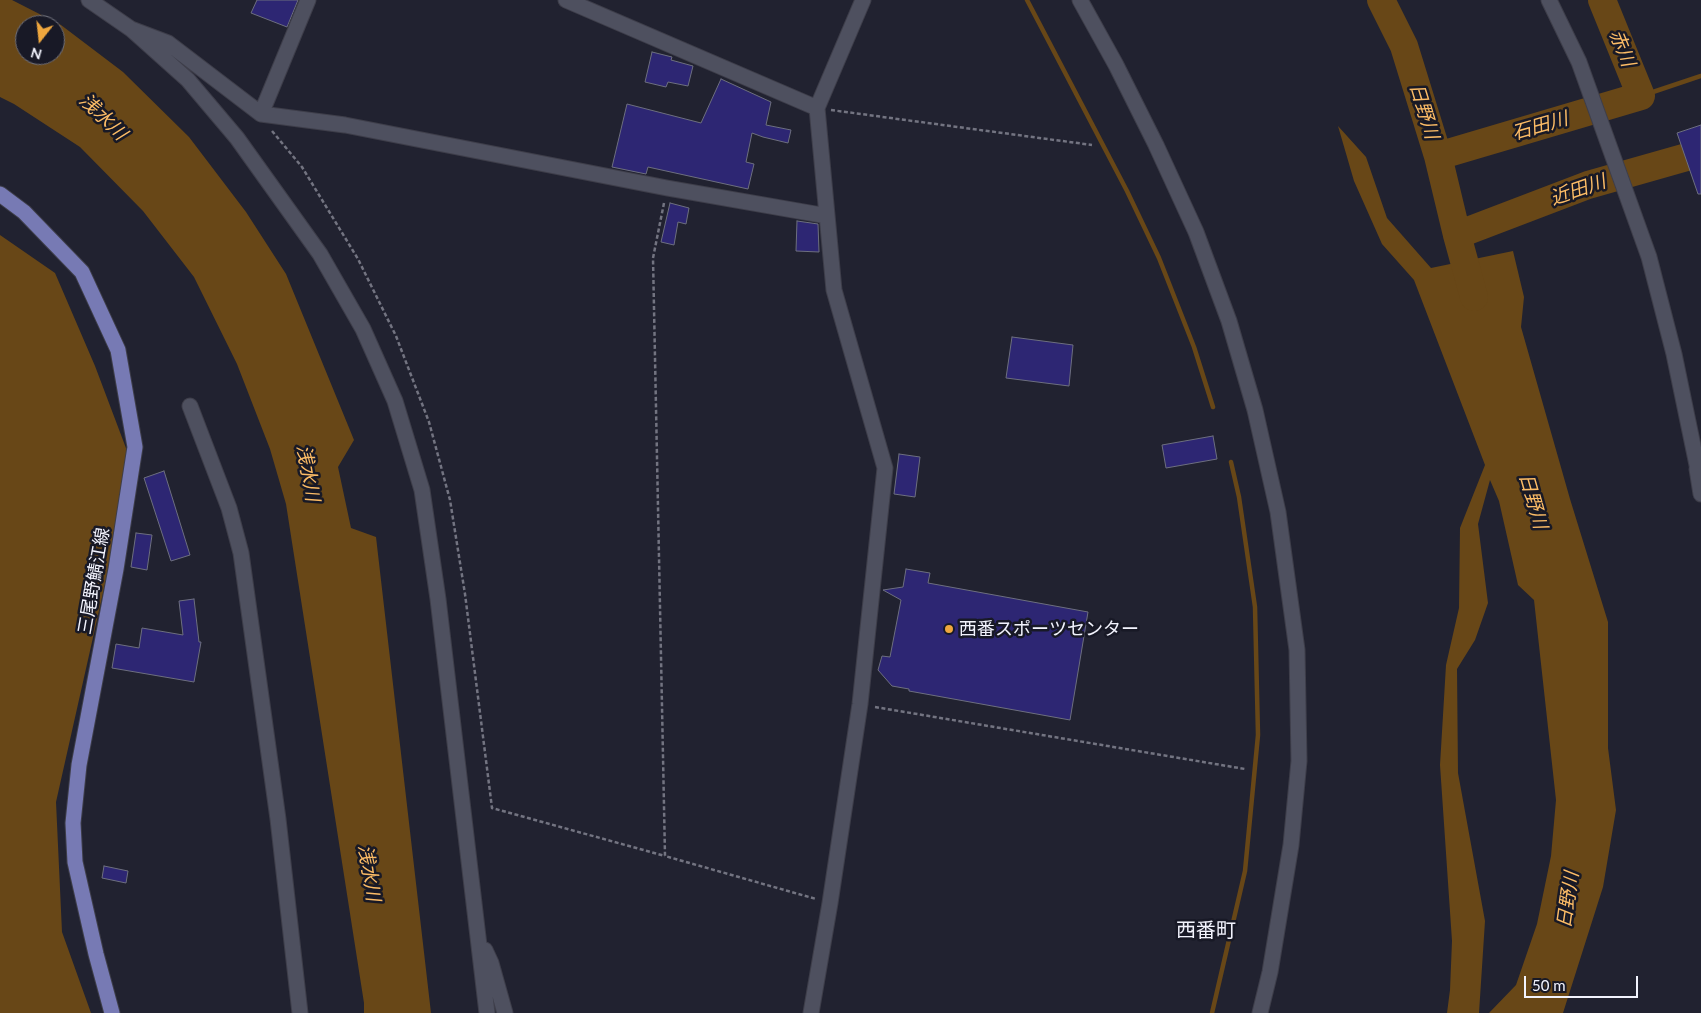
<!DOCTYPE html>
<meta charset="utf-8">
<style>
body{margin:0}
#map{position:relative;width:1701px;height:1013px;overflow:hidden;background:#212230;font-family:Lato,sans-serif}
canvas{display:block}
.north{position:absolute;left:15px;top:15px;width:50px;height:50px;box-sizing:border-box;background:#181926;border:1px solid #6f707c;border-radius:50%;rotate:196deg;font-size:14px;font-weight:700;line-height:20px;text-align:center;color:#f2f3fd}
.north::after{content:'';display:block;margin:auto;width:18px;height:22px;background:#efa73e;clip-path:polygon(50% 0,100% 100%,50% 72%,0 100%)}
.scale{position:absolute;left:1524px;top:976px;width:114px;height:22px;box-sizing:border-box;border:2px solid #f2f3fd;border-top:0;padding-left:6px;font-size:15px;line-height:18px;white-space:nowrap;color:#f2f3fd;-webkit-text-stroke:4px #181926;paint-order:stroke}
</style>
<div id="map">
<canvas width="1701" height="1013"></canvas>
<div class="north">N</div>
<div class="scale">50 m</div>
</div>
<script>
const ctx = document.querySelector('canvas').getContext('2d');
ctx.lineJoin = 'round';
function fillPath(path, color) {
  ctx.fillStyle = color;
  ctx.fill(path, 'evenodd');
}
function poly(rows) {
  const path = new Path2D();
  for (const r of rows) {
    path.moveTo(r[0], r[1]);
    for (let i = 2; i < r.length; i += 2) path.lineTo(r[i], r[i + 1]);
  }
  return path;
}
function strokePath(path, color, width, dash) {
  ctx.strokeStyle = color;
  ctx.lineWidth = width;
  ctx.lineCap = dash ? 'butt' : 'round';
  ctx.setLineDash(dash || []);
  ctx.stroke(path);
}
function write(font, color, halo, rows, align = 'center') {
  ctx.font = font + ' Lato,"Noto Sans JP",sans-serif';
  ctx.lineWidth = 5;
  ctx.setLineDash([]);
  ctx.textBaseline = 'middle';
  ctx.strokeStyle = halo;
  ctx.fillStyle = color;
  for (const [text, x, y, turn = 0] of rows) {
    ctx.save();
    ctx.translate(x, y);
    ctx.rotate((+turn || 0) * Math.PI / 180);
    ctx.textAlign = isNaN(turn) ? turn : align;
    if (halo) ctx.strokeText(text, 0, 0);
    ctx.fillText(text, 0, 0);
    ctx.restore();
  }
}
const forest = poly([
 [0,0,12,0,61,25,123,72,189,137,246,212,286,274,354,440,338,467,351,528,376,537,431,1013,364,1013,364,1003,286,504,270,449,237,364,194,277,143,211,80,147,14,104,0,97],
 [25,25,55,25,55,55,25,55],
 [1338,126,1366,157,1387,218,1431,268,1513,251,1524,297,1521,327,1570,499,1608,622,1608,748,1616,810,1603,887,1563,1013,1489,1013,1516,985,1537,924,1551,856,1556,800,1534,600,1518,585,1499,501,1490,480,1478,524,1488,603,1475,640,1457,669,1458,773,1485,921,1479,1013,1447,1013,1450,990,1452,941,1440,765,1446,665,1459,608,1460,528,1485,465,1414,280,1382,244,1354,181],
 [0,235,55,273,95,366,132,464,56,802,62,932,91,1013,0,1013]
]);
const stream = poly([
 [1027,0,1127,191,1159,258,1194,347,1213,407],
 [1641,96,1701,76],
 [1212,1013,1245,871,1258,735,1255,607,1239,497,1231,462]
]);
const river = poly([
 [1381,0,1404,46,1438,156,1457,235,1474,297],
 [1438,156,1641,96,1602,0],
 [1457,235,1588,185,1701,153]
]);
const building = poly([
 [257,0,298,0,287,27,251,13,257,0],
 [652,52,672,57,671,60,693,66,688,86,668,82,666,87,645,82,652,52],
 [721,79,771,102,766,125,791,130,788,143,763,137,752,133,746,162,754,164,748,189,648,167,646,174,612,167,627,104,701,123,721,79],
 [1701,125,1701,194,1698,194,1677,133,1701,125],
 [670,203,689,208,686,224,678,222,674,245,661,242,670,203],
 [797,221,818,224,819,252,796,251,797,221],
 [1012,337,1073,345,1069,386,1006,378,1012,337],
 [1213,436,1217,459,1166,468,1162,445,1213,436],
 [899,454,920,457,915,497,894,494,899,454],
 [164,471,190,555,171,561,144,478,164,471],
 [136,533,152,535,147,570,131,567,136,533],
 [906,569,930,573,928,583,1088,612,1070,720,909,691,909,689,892,686,878,670,882,656,890,657,901,600,883,590,903,587,906,569],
 [194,599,199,642,201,642,194,682,112,668,116,644,139,648,142,628,183,635,179,601,194,599],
 [104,866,128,871,126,883,102,878,104,866]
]);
const path = poly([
 [831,110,1092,145],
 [272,131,302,167,358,259,396,336,429,422,450,500,465,594,492,808,665,856],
 [664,203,653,258,665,856,816,899],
 [875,707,1245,769]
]);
const minor = poly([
 [89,0,131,29,168,43,261,114,345,125,667,188,827,216],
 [566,0,817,108],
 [1080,0,1116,65,1156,145,1196,232,1229,321,1255,410,1278,512,1297,650,1299,761,1291,845,1270,972,1260,1013],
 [1549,0,1579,62,1649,257,1674,354,1697,465,1701,477],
 [131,29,188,80,237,138,320,254,363,329,395,401,422,490,438,599,487,1013],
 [261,114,308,0],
 [190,406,229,508,241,553,278,819,300,1013],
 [1697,469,1701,494],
 [485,950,491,963,505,1013],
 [811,1013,830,903,860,704,885,468,834,290,817,108,863,0]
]);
const major = poly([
 [0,194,24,212,82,272,118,350,135,447,116,569,79,765,73,823,75,862,96,954,112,1013]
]);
const markers = [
 [949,629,5,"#efa73e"]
];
const streetNames = [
 ["三尾野鯖江線",94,581,-80]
];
const poiNames = [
 ["西番スポーツセンター",959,629]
];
const waterNames = [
 ["赤川",1622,48,68],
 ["日野川",1424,111,73],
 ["浅水川",103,117,44],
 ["石田川",1540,126,-16],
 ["近田川",1578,190,-19],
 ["浅水川",308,473,80],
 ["日野川",1533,501,74],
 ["浅水川",369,873,81],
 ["日野川",1568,900,-82]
];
const quarterNames = [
 ["西番町",1206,931]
];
fillPath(forest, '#684717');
strokePath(stream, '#684717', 4.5);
strokePath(river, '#684717', 28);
fillPath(building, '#2d2673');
strokePath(building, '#6d6f7f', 1);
strokePath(minor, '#3e3e4a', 17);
strokePath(major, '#3e3e4a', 17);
strokePath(path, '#737481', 2.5, [4, 2.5]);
strokePath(minor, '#4e505f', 15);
strokePath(major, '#777ab4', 15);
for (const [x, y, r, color] of markers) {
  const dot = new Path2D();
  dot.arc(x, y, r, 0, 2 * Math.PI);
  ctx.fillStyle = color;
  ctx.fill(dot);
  strokePath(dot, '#181926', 2);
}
write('18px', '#f2f3fd', '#181926', streetNames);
write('18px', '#f2f3fd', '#181926', poiNames, 'left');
write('italic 19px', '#fcbc66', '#181926', waterNames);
write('20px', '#f2f3fd', '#181926', quarterNames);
</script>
